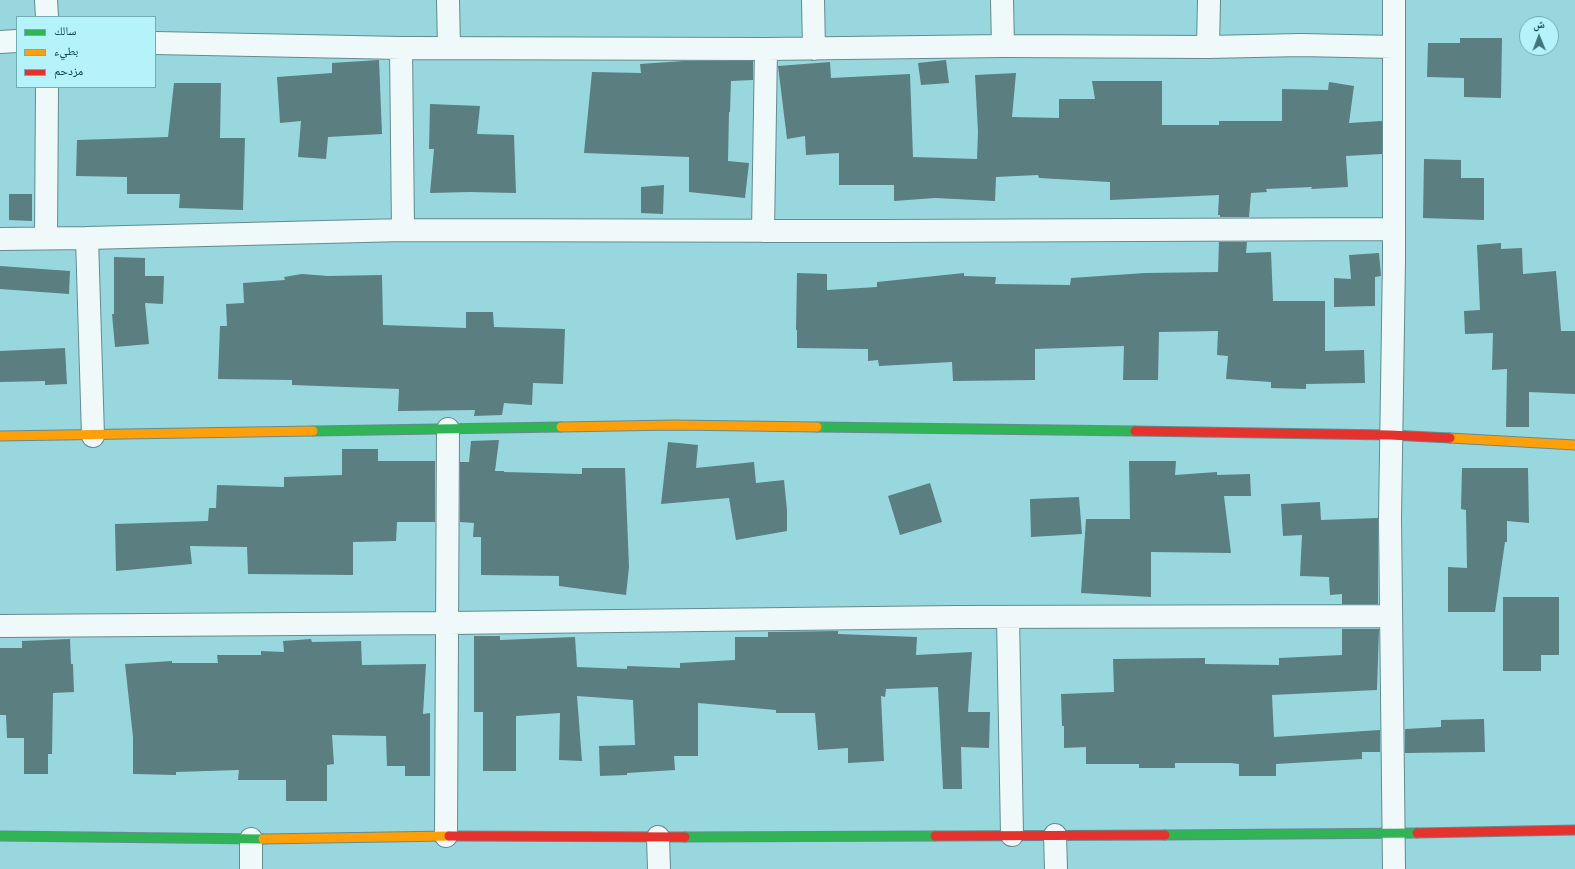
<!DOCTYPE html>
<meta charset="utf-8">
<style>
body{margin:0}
#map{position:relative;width:1575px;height:869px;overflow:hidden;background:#99d7de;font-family:"Roboto Serif","Noto Naskh Arabic",serif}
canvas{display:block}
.legend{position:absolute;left:16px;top:16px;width:140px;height:72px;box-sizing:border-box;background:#b5f3fb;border:1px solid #73acb3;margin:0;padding:5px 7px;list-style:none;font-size:12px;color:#0f4248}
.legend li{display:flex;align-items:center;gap:8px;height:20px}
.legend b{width:20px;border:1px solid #73acb3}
.north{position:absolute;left:1519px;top:16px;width:40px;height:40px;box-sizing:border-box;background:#b5f3fb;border:1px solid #73acb3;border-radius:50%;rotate:359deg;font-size:11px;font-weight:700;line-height:16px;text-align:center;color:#0f4248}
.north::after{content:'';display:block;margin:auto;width:14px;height:18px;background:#3f767c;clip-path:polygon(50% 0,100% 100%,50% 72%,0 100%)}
</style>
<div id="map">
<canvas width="1575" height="869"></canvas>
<ul class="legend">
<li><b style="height:5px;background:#30b455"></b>سالك</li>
<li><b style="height:5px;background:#ff9f0a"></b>بطيء</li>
<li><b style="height:5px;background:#e5322d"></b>مزدحم</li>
</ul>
<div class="north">ش</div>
</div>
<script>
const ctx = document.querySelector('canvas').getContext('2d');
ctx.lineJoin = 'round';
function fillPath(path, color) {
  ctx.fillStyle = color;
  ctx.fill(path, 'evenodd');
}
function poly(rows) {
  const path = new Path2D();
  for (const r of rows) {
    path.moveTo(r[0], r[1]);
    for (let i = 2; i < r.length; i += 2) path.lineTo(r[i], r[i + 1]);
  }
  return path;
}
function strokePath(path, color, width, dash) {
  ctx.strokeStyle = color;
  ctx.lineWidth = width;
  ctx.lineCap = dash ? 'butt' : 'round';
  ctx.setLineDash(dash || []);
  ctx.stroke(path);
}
const building = poly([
 [1460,38,1502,38,1501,98,1464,97,1464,78,1427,77,1428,43,1460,43],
 [379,60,382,134,328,137,326,159,298,157,301,121,280,123,277,77,332,73,332,63],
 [946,60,949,83,921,85,918,63],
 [683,61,753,61,753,80,731,81,730,112,729,112,728,161,749,163,745,198,689,192,689,157,584,153,592,72,641,73,640,64],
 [830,62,831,78,910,74,913,157,977,159,978,132,975,75,1016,73,1012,117,1059,118,1059,99,1095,99,1092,81,1162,81,1162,125,1219,125,1219,121,1282,121,1282,89,1328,90,1329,82,1354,86,1349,123,1382,121,1382,154,1346,156,1348,187,1311,189,1312,187,1266,189,1267,192,1251,193,1249,217,1220,217,1220,215,1218,215,1219,195,1110,200,1110,182,1039,178,1038,175,996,177,995,201,935,198,894,201,894,185,839,185,839,153,806,155,805,136,787,139,778,66],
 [174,83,221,83,220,138,245,138,243,210,179,208,180,194,127,194,127,177,76,176,77,140,168,137],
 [430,104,480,106,477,134,514,135,516,193,470,192,430,193,434,149,429,149],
 [1424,159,1461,160,1461,178,1484,178,1484,220,1423,218],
 [664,185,663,214,641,213,641,187],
 [9,194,32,194,32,221,9,220],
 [1219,242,1247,242,1246,253,1271,252,1273,301,1325,301,1325,351,1364,350,1365,383,1306,384,1306,389,1271,388,1271,382,1226,379,1228,356,1217,355,1218,331,1159,332,1158,380,1123,380,1124,346,1035,349,1035,380,953,381,952,362,879,366,878,360,868,361,868,349,797,348,797,330,796,330,797,273,827,274,827,290,877,287,877,282,964,273,964,276,996,277,995,284,1070,285,1071,278,1145,273,1218,272],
 [1501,243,1501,249,1522,248,1523,274,1556,271,1561,331,1575,331,1575,394,1529,392,1529,427,1506,427,1507,369,1492,370,1493,333,1465,334,1464,311,1480,310,1477,245],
 [1379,253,1381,276,1375,277,1375,306,1334,307,1334,278,1351,279,1349,255],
 [114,257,145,258,145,276,164,276,163,304,145,303,149,344,115,347,112,314,114,314],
 [0,266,70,271,69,294,0,289],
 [302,274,328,276,382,275,383,325,466,328,466,312,493,312,494,327,565,329,563,384,533,383,532,405,504,403,502,415,474,416,475,410,398,411,399,389,292,385,292,380,218,379,220,326,227,326,226,304,244,303,243,283,285,280,284,277],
 [65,348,67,384,45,385,45,381,0,382,0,351],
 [499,440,495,471,504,471,504,472,582,474,582,468,625,468,629,567,626,595,559,586,559,576,481,575,481,537,473,537,474,523,460,522,460,462,469,462,471,441],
 [668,442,698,445,696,468,754,462,756,483,784,480,787,510,787,531,736,540,729,498,661,504],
 [342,449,378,449,378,461,435,461,435,522,397,522,396,541,353,542,353,575,248,574,247,547,190,546,192,564,116,571,115,524,208,521,209,508,216,508,217,485,284,487,284,477,342,475],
 [1129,461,1176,461,1175,475,1217,472,1217,475,1250,474,1251,496,1224,496,1231,553,1151,552,1151,597,1081,593,1086,519,1130,519],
 [1462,468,1528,468,1529,523,1507,521,1507,542,1505,542,1495,612,1448,612,1448,567,1467,568,1466,510,1461,509],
 [930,483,942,522,900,535,888,496],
 [1079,497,1082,534,1031,537,1030,499],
 [1320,502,1321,520,1378,518,1378,604,1342,604,1342,594,1330,595,1329,577,1300,576,1302,535,1283,536,1281,504],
 [1503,597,1559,597,1559,655,1541,655,1541,671,1503,671],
 [1342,629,1379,629,1377,690,1272,695,1274,737,1380,730,1380,752,1362,752,1362,759,1276,764,1276,776,1239,776,1239,764,1231,763,1175,763,1175,768,1139,768,1139,764,1086,764,1086,747,1064,748,1064,726,1062,726,1061,694,1114,692,1113,659,1205,658,1205,664,1279,665,1279,658,1342,655],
 [838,631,838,634,917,637,916,655,972,652,968,712,990,712,989,748,961,747,962,789,943,789,938,687,886,689,885,697,881,696,884,761,848,763,848,748,818,750,815,713,776,713,776,710,698,703,698,756,674,756,675,770,627,773,627,775,600,776,599,746,635,745,633,700,577,696,582,761,559,760,560,713,516,716,516,771,483,771,483,712,474,712,474,636,500,636,500,640,575,637,577,667,627,669,627,666,680,668,680,663,735,660,735,637,768,637,768,632],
 [70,639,71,664,73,664,74,692,53,693,52,754,48,754,48,774,24,774,24,738,7,738,6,715,0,715,0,648,22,648,22,641],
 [311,639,312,642,361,641,362,665,426,664,423,714,430,713,430,776,405,776,405,766,387,766,386,736,332,735,334,764,327,765,327,801,286,801,286,780,238,780,239,770,176,772,176,775,133,774,133,737,125,664,172,661,172,663,218,663,217,655,261,655,261,651,284,652,283,641],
 [1484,719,1485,752,1405,753,1405,729,1441,727,1441,720]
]);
const street = poly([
 [46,0,47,17],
 [448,0,449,48],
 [813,0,814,49],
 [1002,0,1003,46],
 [0,42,17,41],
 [155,43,401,48,766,49,1003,46,1208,47,1301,45,1394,47],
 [1208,47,1209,0],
 [401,48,403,230],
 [763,231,766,49],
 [46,238,47,87],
 [87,238,93,436],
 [0,239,87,238,403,230,883,231,1393,229],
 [1008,617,1012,835],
 [0,626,448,623,958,617,1391,616],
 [1055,835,1056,869],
 [446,836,448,429],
 [658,837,659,869],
 [251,839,251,869],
 [1394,869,1390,518,1394,260,1394,0]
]);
const fast = poly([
 [817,427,1135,431],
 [313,431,561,427],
 [1165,835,1417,833],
 [0,836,263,839],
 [685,837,935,836]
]);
const slow = poly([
 [561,427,674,425,817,427],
 [0,436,313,431],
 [1450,438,1575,445],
 [263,839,449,836]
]);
const jam = poly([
 [1135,431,1390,435,1450,438],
 [1417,833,1575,830],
 [449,836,685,837],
 [935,836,1165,835]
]);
fillPath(building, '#5b7e80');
strokePath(street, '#638b90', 24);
strokePath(fast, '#638b90', 11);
strokePath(slow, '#638b90', 11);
strokePath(jam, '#638b90', 11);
strokePath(street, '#f0f9fa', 22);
strokePath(fast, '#30b455', 9);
strokePath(slow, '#ff9f0a', 9);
strokePath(jam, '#e5322d', 9);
</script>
